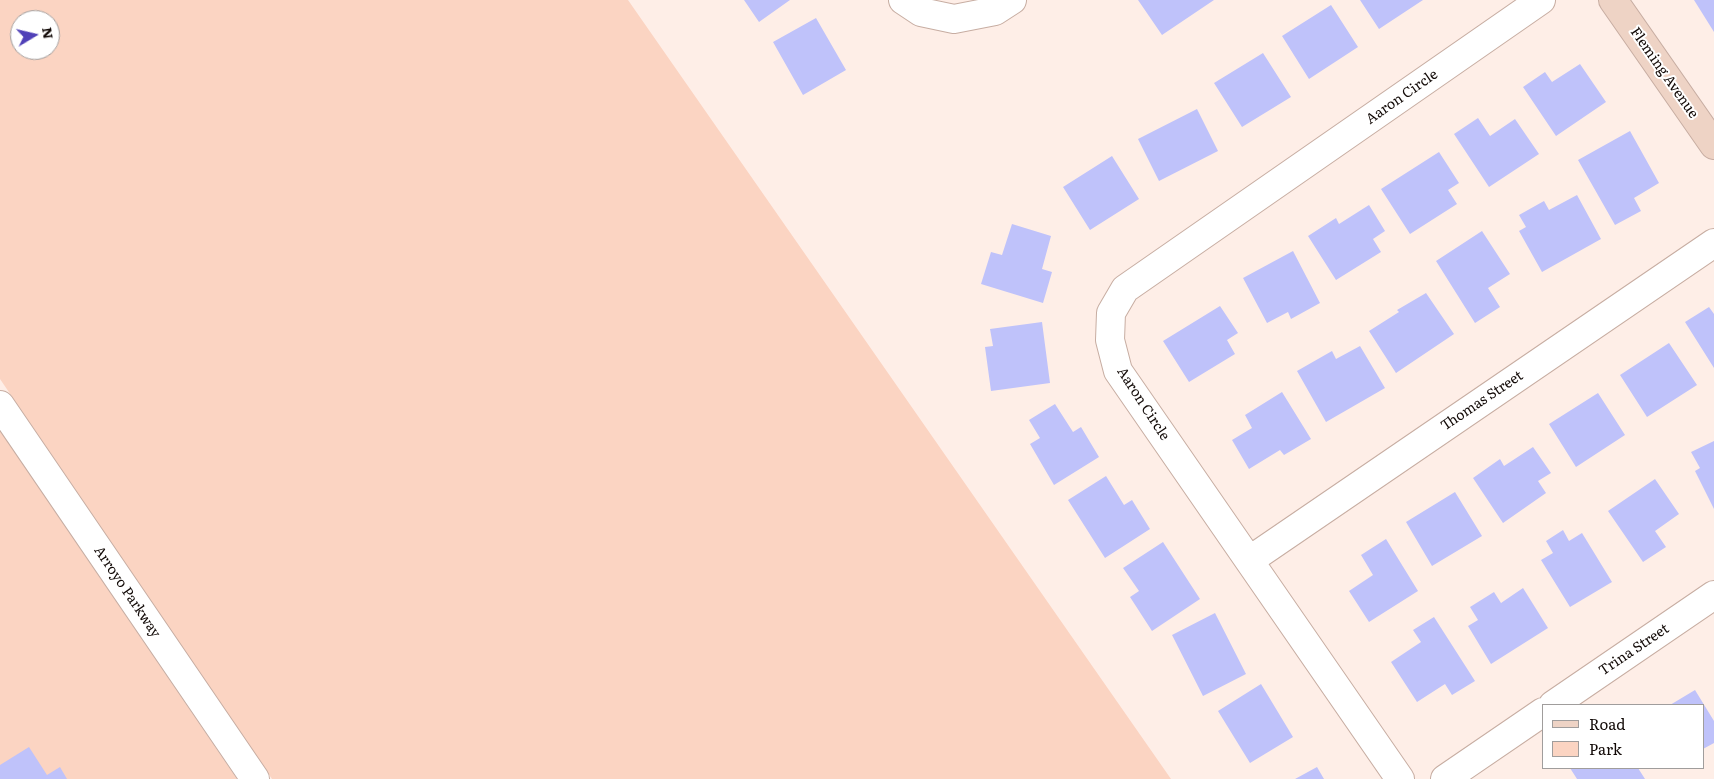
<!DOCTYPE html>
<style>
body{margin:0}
#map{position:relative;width:1714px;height:779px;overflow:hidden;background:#feeee7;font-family:Literata,serif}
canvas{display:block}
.legend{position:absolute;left:1542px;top:704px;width:162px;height:65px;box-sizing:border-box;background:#fff;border:1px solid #a09d9c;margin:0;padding:6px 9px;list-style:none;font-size:15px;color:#120a07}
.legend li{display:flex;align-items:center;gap:10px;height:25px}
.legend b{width:25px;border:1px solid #a09d9c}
.north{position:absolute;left:10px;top:10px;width:50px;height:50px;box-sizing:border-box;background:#fff;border:1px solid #a09d9c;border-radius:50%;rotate:81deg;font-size:14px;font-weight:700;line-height:20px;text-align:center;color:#120a07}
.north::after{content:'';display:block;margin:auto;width:18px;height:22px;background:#5041b8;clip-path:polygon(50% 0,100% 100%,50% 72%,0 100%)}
</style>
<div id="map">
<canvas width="1714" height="779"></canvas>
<ul class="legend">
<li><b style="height:6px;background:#eed3c5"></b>Road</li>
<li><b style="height:14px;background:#fbd4c2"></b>Park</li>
</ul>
<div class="north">N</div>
</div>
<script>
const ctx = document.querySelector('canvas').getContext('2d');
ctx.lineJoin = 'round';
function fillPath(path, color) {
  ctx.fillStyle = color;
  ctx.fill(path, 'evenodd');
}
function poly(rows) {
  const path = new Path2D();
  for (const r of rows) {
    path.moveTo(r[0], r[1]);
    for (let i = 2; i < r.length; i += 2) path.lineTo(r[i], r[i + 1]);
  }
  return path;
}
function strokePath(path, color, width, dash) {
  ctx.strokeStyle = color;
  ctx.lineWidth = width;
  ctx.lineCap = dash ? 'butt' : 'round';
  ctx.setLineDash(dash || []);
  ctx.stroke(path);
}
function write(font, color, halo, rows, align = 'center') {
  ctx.font = font + ' Literata,serif';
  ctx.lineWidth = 4;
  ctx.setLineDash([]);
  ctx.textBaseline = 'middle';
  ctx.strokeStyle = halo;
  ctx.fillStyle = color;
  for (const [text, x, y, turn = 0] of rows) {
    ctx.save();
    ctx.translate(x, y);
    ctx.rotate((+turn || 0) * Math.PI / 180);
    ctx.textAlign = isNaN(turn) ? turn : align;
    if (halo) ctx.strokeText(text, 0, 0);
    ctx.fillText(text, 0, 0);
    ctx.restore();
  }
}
const green = poly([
 [0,0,628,0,1171,779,272,779,0,379],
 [20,20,50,20,50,50,20,50],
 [0,431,237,779,0,779]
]);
const building = poly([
 [744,0,790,0,759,22],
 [1138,0,1214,0,1162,35],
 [1360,0,1423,0,1379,29],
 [1694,0,1714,0,1714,32],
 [1331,5,1358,47,1309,79,1282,36],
 [816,18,846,70,803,95,773,42],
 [1263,53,1291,97,1242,127,1214,83],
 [1580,64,1606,102,1556,136,1523,87,1545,72,1552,82],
 [1197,109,1218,151,1159,181,1138,139],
 [1478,118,1490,136,1515,119,1539,154,1489,187,1454,134],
 [1630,131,1659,183,1634,198,1641,211,1615,225,1578,160],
 [1439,152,1459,183,1448,190,1457,204,1410,234,1381,189],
 [1112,156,1139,199,1090,230,1063,187],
 [1577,195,1601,239,1542,272,1519,231,1526,227,1519,215,1544,201,1549,210],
 [1369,205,1385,231,1373,239,1381,252,1336,280,1308,236,1336,218,1339,224],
 [1012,224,1051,236,1042,269,1052,272,1043,303,981,284,991,252,1002,255],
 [1482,231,1510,274,1488,288,1500,307,1475,323,1436,261],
 [1293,251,1320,303,1291,319,1288,312,1267,323,1243,278],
 [1426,293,1454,334,1396,373,1369,331,1399,312,1397,310],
 [1220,306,1238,333,1227,340,1235,354,1189,382,1163,341],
 [1709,307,1714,314,1714,368,1685,322],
 [1042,322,1050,383,991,391,985,347,993,346,990,329],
 [1669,343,1697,385,1647,417,1620,375],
 [1360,346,1385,388,1326,422,1297,371,1332,351,1336,359],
 [1282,392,1311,439,1284,455,1280,450,1249,469,1232,440,1252,428,1245,415],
 [1598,393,1625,435,1576,467,1549,424],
 [1055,404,1073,432,1081,427,1099,457,1054,485,1030,444,1040,438,1029,420],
 [1714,441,1714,509,1695,471,1700,468,1691,452],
 [1533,447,1551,473,1538,481,1546,493,1503,523,1473,478,1500,459,1504,466],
 [1106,476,1124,505,1132,500,1150,529,1105,558,1068,500],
 [1655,479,1679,514,1655,531,1666,547,1643,562,1608,511],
 [1455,492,1482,536,1432,566,1406,522],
 [1563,530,1569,541,1582,533,1612,582,1570,607,1541,560,1553,553,1546,541],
 [1386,539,1418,591,1369,622,1349,591,1373,575,1361,555],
 [1163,542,1200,599,1152,631,1130,597,1139,591,1123,568],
 [1523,588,1548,628,1491,664,1468,626,1478,620,1470,607,1494,592,1501,603],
 [1215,613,1246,674,1203,696,1172,635],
 [1434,617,1475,681,1452,695,1445,684,1417,702,1391,662,1421,642,1413,630],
 [1261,684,1293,737,1250,763,1218,711],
 [1695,690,1714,721,1714,743,1703,749,1703,705,1670,705],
 [29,747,47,775,60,767,67,779,0,779,0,765],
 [1317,767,1324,779,1295,779],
 [1570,768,1638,768,1645,779,1577,779]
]);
const street = poly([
 [903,0,921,12,954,19,995,11,1012,0],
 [0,405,255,779],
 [1250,560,1714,243],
 [1553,705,1714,595],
 [1400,779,1118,371,1110,340,1111,313,1125,289,1541,0],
 [1445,779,1543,712]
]);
const secondary = poly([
 [1613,0,1714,145]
]);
const streetNames = [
 ["Fleming Avenue",1664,73,55],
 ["Aaron Circle",1402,97,-35],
 ["Thomas Street",1482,401,-34],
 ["Aaron Circle",1143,404,57],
 ["Arroyo Parkway",127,592,56],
 ["Trina Street",1634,650,-34]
];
fillPath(green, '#fbd4c2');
fillPath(building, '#bfc2fa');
strokePath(street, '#c7ada2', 30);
strokePath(secondary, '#c7ada2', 30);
strokePath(street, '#fff', 28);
strokePath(secondary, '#eed3c5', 28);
write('14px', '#120a07', '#fff', streetNames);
</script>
